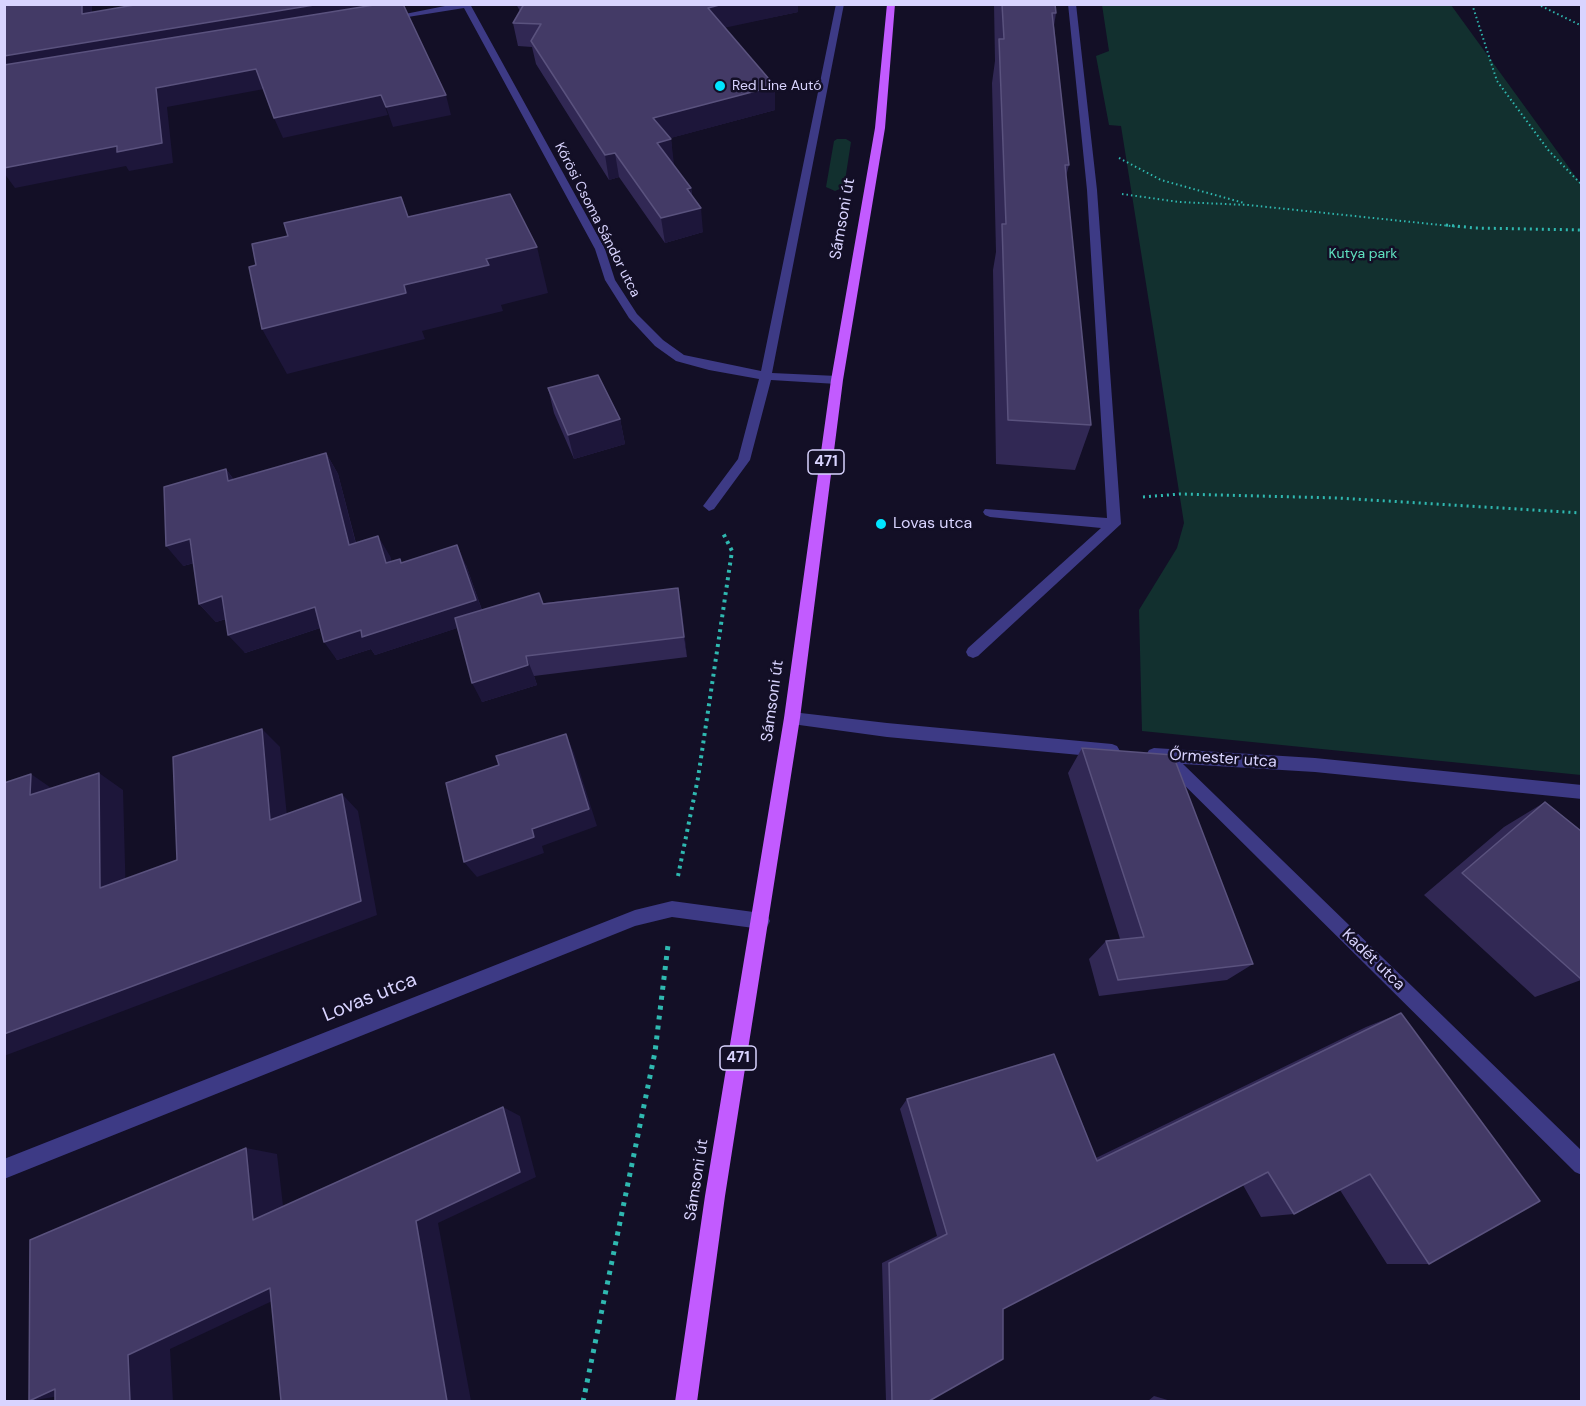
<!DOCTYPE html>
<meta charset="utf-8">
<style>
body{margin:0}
#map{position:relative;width:1586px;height:1406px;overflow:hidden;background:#130f26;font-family:"DM Sans",sans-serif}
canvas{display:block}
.frame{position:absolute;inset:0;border:6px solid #d9d4ff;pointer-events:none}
</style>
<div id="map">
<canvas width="1586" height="1406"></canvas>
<div class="frame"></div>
</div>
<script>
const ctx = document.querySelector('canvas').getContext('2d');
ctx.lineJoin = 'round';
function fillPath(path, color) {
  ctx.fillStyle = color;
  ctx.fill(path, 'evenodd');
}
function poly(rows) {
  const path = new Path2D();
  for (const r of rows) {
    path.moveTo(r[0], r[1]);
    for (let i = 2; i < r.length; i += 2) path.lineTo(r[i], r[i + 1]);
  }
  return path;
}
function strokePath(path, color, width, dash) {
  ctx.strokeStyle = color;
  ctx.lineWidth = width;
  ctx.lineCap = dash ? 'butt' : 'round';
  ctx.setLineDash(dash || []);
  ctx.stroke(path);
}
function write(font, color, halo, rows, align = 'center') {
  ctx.font = font + ' "DM Sans",sans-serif';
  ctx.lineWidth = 5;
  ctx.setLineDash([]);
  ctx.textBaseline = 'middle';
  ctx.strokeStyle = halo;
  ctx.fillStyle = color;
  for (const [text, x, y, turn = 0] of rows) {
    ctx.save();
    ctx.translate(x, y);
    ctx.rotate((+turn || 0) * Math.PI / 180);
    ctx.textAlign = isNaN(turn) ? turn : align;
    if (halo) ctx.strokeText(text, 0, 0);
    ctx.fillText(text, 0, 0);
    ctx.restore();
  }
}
const green = poly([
 [1102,5,1451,5,1581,184,1581,775,1142,731,1139,610,1177,548,1184,523,1121,126,1109,125,1096,56,1109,51],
 [837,139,846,139,851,142,844,187,835,191,826,187,834,141]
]);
const pathFar3 = poly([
 [1472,4,1497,81,1549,151,1582,185],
 [1537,4,1582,26],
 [1119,158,1161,180,1244,203],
 [1122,194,1179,202,1248,205,1460,227]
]);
const pathFar2 = poly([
 [1446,225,1475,228,1582,230],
 [1143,497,1180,494,1338,498,1582,513]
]);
const pathFar1 = poly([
 [678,876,698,778,732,551,723,533]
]);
const path = poly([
 [583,1402,655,1052,668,945]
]);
const minor = poly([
 [455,4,470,4,605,249,615,280,637,314,663,340,684,355,761,371,836,4,844,4,772,373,837,376,843,380,837,384,771,380,750,460,714,509,709,511,703,506,738,459,759,379,709,370,676,361,655,346,629,318,605,280,595,249,464,8,389,20,385,18,455,4],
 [1068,4,1076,4,1097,190,1121,524,978,656,973,658,968,656,966,652,968,648,1101,528,990,517,985,515,983,512,985,509,1107,518,1087,190,1068,4],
 [792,712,887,723,1112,744,1117,746,1120,751,1117,756,1112,758,887,737,792,724,787,723,784,718,787,713,792,712],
 [1154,748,1315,758,1582,785,1582,799,1315,772,1183,764,1582,1151,1582,1175,1575,1172,1161,762,1149,760,1146,755,1149,750,1154,748],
 [672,901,761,913,767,915,770,921,767,927,761,929,672,917,635,926,4,1179,4,1159,635,910,672,901]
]);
const major = poly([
 [887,4,895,4,885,128,843,380,800,718,725,1196,697,1402,675,1402,705,1196,784,718,831,380,875,128,887,4]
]);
const wall = poly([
 [516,4,798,4,798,12,725,27,775,110,670,138,671,139,673,164,691,188,692,195,703,232,665,243,619,177,609,180,536,64,532,47,518,46,513,23,520,11],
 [994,4,1055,4,1056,13,1054,26,1069,165,1066,176,1091,425,1075,470,996,464,993,270,996,252,992,83,995,61],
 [548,388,620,419,625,444,574,459,554,413],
 [326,453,338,474,356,543,390,556,391,562,466,565,482,610,678,588,687,657,534,676,537,685,482,702,457,628,375,655,371,649,337,660,320,628,245,653,226,619,216,622,199,604,194,563,183,566,226,469,234,480],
 [1082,748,1253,964,1227,980,1099,996,1089,959,1106,941,1120,939,1068,773],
 [1545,802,1581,831,1581,980,1535,997,1424,895,1504,827],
 [1401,1013,1429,1264,1387,1264,1340,1190,1294,1214,1261,1217,1243,1185,1003,1309,929,1401,886,1401,882,1263,937,1236,900,1109,907,1099,1096,1158,1366,1027],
 [1154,1396,1171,1401,1148,1401]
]);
const shadedWall = poly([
 [82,4,92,4,92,32,82,14],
 [320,4,401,4,4,78,4,56],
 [723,4,798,4,798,12,710,31,708,8],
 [256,69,264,89,167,107,173,163,129,171,126,166,15,188,4,173,4,168,156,88],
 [775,86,775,110,656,142,653,118],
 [381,95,388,115,283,138,274,118],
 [446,95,451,115,393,127,386,107],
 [671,139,674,164,660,167,657,143],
 [615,153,619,177,609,180,605,155],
 [691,188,693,210,701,208,703,232,665,243,661,218,687,189],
 [537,247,548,293,501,305,503,311,422,331,425,339,287,374,262,329,486,259],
 [620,419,625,444,574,459,568,435],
 [326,453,338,474,361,564,349,545],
 [226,469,240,489,228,481],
 [378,536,390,556,397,583,386,563],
 [190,539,207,559,183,566,166,546],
 [457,545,466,565,485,619,375,655,371,649,337,660,324,642],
 [678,588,682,609,687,657,684,637],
 [222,596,238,615,216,622,199,604],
 [315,607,329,625,245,653,228,635],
 [526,656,534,676,537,685,482,702,472,683],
 [262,729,280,747,289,836,270,820],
 [566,734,574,753,597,826,542,846,544,853,477,877,464,862,532,829],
 [99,773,123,790,126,902,100,888],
 [31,774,57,792,30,795],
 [342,794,358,811,377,915,4,1056,4,1034],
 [503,1107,520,1116,536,1177,438,1223,471,1401,447,1401,416,1221],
 [246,1148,277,1154,285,1223,253,1220],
 [302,1287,170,1349,173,1401,130,1401,128,1355,270,1288],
 [55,1389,78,1393,29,1401]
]);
const building = poly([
 [4,4,82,4,82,14,140,4,320,4,4,56,4,4],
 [380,4,403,4,446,95,386,107,381,95,274,118,256,69,156,88,162,143,117,152,117,146,4,168,4,65,380,4],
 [524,4,723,4,708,8,775,86,653,118,671,139,657,143,691,188,687,189,701,208,661,218,615,153,605,155,531,41,541,24,513,23,524,4],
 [1002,4,1055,4,1056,13,1052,13,1069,165,1065,165,1091,425,1008,420,1002,224,1006,224,999,39,1004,39,1002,4],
 [510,194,537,247,486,259,489,265,404,285,406,293,262,329,249,267,256,265,252,244,288,236,284,223,401,197,408,217,510,194],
 [598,375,620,419,568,435,548,388,598,375],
 [326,453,349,545,378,536,386,563,400,559,401,563,457,545,476,600,362,637,361,630,324,642,315,607,228,635,222,596,199,604,190,539,166,546,164,487,226,469,228,481,326,453],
 [678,588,684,637,526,656,528,665,472,683,455,618,539,593,543,604,678,588],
 [262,729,270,820,342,794,361,901,4,1034,4,783,31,774,30,795,99,773,100,888,177,860,173,757,262,729],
 [566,734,589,809,532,829,534,837,464,862,446,783,499,765,496,756,566,734],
 [1082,748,1173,755,1253,964,1118,980,1106,941,1144,937,1082,748],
 [1545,802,1581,831,1581,979,1462,873,1545,802],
 [1401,1013,1540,1201,1429,1264,1370,1174,1294,1214,1268,1172,1003,1309,1003,1359,929,1401,892,1401,889,1263,947,1234,907,1099,1054,1054,1097,1161,1401,1013],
 [503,1107,520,1172,416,1221,447,1401,281,1401,270,1288,128,1355,130,1401,55,1401,55,1389,29,1401,30,1240,246,1148,253,1220,503,1107]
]);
const markers = [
 [720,86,6,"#00e5ff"],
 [881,524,6,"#00e5ff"]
];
const farPoinames = [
 ["Red Line Autó",732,86]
];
const farStreetnames = [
 ["Kőrösi Csoma Sándor utca",597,220,63]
];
const farParknames = [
 ["Kutya park",1363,254]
];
const shields = [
 [826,462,36],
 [738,1058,36]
];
const shieldNames = [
 ["471",826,462],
 ["471",738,1058]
];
const streetNames = [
 ["Sámsoni út",843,219,-80],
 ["Sámsoni út",773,701,-82],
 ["Őrmester utca",1223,759,4],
 ["Kadét utca",1373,960,44],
 ["Sámsoni út",697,1180,-81]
];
const poiNames = [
 ["Lovas utca",893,524]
];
const nearStreetnames = [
 ["Lovas utca",370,998,-22]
];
fillPath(green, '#12302f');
strokePath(pathFar3, '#2fb8b0', 2, [1.5, 3]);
strokePath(pathFar2, '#2fb8b0', 3, [2, 4]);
strokePath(pathFar1, '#2fb8b0', 4, [3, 4.5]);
strokePath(path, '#2fb8b0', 5, [4, 6]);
fillPath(minor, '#3d3a85');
fillPath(major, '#c25bff');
fillPath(wall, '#312854');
fillPath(shadedWall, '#1d163a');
fillPath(building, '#433a66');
strokePath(building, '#5a527e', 1.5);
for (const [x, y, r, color] of markers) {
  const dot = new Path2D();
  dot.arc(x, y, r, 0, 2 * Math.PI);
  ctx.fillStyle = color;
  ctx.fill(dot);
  strokePath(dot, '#130f26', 2);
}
write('14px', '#d9d4ff', '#130f26', farPoinames, 'left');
write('14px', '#d9d4ff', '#130f26', farStreetnames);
write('14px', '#5fe0c0', '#130f26', farParknames);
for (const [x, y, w] of shields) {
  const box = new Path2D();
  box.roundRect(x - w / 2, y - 12, w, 24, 4.5);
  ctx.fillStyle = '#130f26';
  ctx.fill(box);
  strokePath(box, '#d9d4ff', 1.5);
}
write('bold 15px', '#d9d4ff', null, shieldNames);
write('16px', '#d9d4ff', '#130f26', streetNames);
write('16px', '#d9d4ff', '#130f26', poiNames, 'left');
write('20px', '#d9d4ff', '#130f26', nearStreetnames);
</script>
